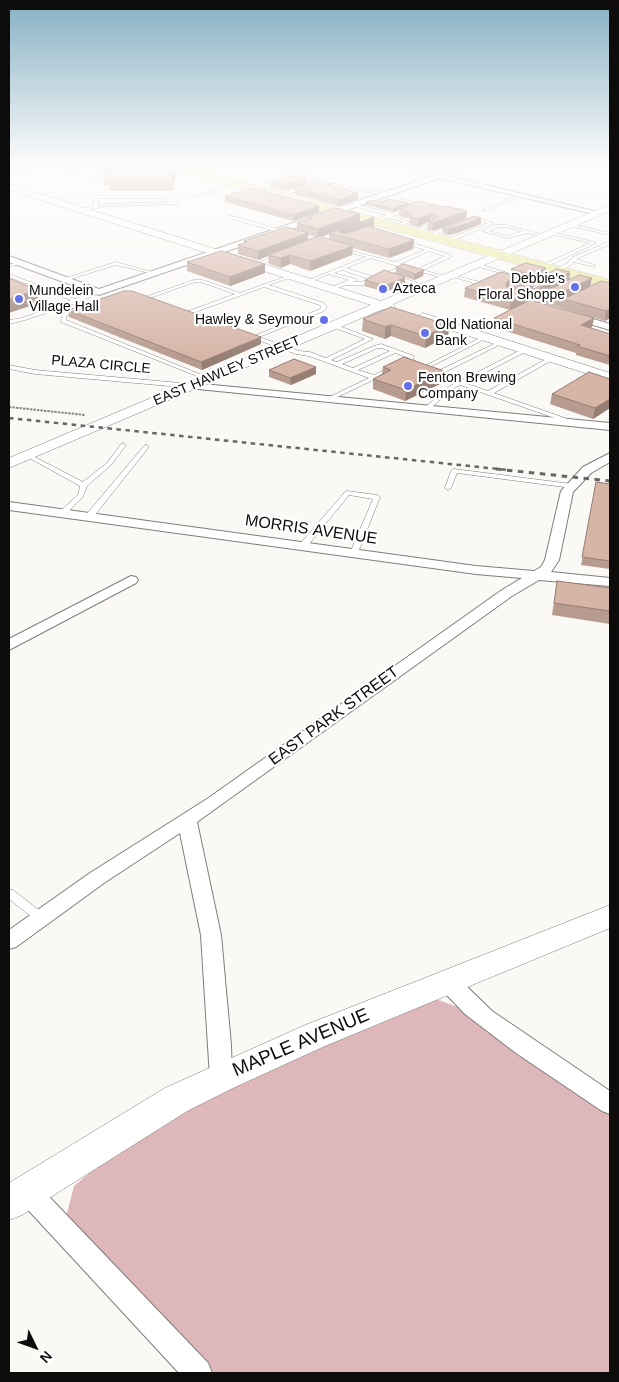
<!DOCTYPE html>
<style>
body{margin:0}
#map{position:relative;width:619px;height:1382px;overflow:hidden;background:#fbf9f6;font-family:Helvetica,sans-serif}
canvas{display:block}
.frame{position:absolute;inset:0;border:10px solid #0d0c0b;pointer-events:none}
.north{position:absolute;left:10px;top:1322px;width:50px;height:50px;-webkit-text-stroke:4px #fff;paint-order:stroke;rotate:132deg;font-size:14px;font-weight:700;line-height:20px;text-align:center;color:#0d0c0b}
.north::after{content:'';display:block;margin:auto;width:18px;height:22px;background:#0d0c0b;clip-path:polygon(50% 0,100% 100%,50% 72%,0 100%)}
</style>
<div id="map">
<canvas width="619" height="1382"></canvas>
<div class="frame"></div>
<div class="north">N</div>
</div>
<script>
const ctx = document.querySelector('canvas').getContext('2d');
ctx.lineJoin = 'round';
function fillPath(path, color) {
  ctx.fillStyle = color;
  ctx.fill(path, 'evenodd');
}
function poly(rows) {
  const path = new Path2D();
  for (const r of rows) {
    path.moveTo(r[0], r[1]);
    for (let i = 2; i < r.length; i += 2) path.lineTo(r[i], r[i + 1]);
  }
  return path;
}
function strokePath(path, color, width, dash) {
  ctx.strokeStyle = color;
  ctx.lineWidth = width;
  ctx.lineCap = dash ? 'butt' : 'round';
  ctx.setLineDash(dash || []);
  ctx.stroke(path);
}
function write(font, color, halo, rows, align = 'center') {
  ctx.font = font + ' Helvetica,sans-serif';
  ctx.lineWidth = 4.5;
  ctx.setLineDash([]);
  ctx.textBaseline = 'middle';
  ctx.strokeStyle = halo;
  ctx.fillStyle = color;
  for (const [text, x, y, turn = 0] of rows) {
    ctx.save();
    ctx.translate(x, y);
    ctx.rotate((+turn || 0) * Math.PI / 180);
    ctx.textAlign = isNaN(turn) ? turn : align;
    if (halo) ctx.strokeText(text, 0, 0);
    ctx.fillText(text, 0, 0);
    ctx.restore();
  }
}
const forest = poly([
 [420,993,484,1017,610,1104,610,1373,198,1373,63,1229,74,1186,177,1099]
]);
const path = poly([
 [9,407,85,415]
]);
const service = poly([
 [44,166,50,166,99,180,115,176,117,177,99,182,44,166],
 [226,166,232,166,200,175,198,174,226,166],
 [271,166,273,166,291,172,277,176,277,174,285,172,271,168,271,166],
 [300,173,327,181,279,197,278,195,321,181,300,175,254,190,251,189,300,173],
 [236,183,239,184,196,198,193,197,236,183],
 [322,184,335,184,387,194,385,195,335,186,321,186,322,184],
 [521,194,524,195,486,211,482,210,521,194],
 [96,196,162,196,178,203,176,204,109,206,79,211,79,209,94,206,94,197,96,196],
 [98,198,161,198,170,202,109,204,98,206,98,198],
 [401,199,422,204,422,205,420,206,400,201,401,199],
 [353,204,392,213,411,208,411,210,393,216,410,222,394,228,392,226,404,222,389,218,367,224,367,222,387,215,353,206,353,204],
 [229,216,233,216,322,242,318,243,229,218,229,216],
 [476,218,494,223,449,242,445,242,445,240,488,223,468,220,476,218],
 [431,223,435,224,415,233,411,232,431,223],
 [572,224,610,233,610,235,570,226,572,224],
 [451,225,455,226,429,237,425,236,451,225],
 [496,225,506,225,548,236,546,237,527,233,508,238,482,231,496,225],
 [497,227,506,227,522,231,508,236,489,231,497,227],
 [551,232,594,242,596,243,544,268,540,268,540,266,590,243,551,234,551,232],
 [403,240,451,255,451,257,423,270,448,277,448,279,405,268,391,274,429,287,424,288,384,275,384,273,400,267,371,258,346,268,374,277,373,281,364,285,347,285,329,290,329,288,349,280,329,274,310,282,306,281,366,257,340,250,340,248,395,262,425,250,401,242,401,241,403,240],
 [429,251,445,256,418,269,400,264,429,251],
 [342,270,369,279,361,282,353,282,356,281,356,279,334,273,342,270],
 [610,241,610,244,576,259,595,265,595,267,574,262,571,265,557,272,553,271,567,263,573,257,610,241],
 [278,255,282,256,257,266,253,265,278,255],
 [17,262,21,263,9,267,9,265,17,262],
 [116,262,155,273,153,274,116,265,67,280,63,279,116,262],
 [475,264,479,264,508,273,480,285,450,276,452,275,480,282,501,273,475,266,475,264],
 [9,274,75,299,97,291,102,292,79,302,25,320,9,324,9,320,22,318,71,300,9,277,9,274],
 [290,275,292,276,292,277,269,285,324,303,327,307,324,311,259,337,299,351,310,352,326,358,365,339,332,327,332,325,334,324,373,339,331,360,337,362,374,346,381,344,414,356,413,361,327,402,325,401,325,399,369,378,309,356,296,354,247,336,250,334,254,336,320,309,321,307,320,305,264,287,190,314,186,314,186,312,235,294,201,282,195,282,147,299,142,298,194,280,203,280,240,293,290,275],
 [378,348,381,348,390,351,353,368,342,364,378,348],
 [395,353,409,358,408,359,374,375,358,370,395,353],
 [549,275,553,276,534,286,530,286,522,282,524,281,532,283,549,275],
 [549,292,554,293,526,308,521,307,549,292],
 [75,309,80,310,66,316,66,320,212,379,207,380,61,322,62,314,75,309],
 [502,316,507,317,474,334,469,333,502,316],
 [484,336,489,337,424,370,419,369,484,336],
 [500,341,505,342,441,374,460,381,523,349,527,349,527,351,465,383,488,391,550,357,554,357,554,359,494,393,573,421,573,423,569,423,460,385,454,388,427,411,423,411,423,409,450,386,455,383,430,374,430,372,436,372,500,341],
 [9,365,35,370,192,384,195,386,192,388,35,374,9,369,9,365],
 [123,443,126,445,111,465,87,486,83,497,64,516,61,516,57,514,78,495,80,486,24,455,25,454,29,454,83,482,107,463,121,444,123,443],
 [146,445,149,447,148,448,91,520,85,520,85,516,144,446,146,445],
 [454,469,572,484,575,486,572,488,457,473,451,488,448,490,446,489,445,488,451,471,454,469],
 [347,491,377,495,380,497,357,555,354,555,350,553,373,499,349,495,305,549,299,549,299,545,345,492,347,491],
 [9,889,13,890,45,915,46,918,45,921,41,922,37,921,9,899,9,889]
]);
const minor = poly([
 [37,166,49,166,9,177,9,173,37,166],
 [392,166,405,166,439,174,462,166,473,166,448,176,602,213,598,215,440,178,99,295,9,262,9,256,99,289,431,176,392,166],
 [573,313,610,324,610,330,570,318,570,314,573,313],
 [192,383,610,423,610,430,188,388,186,386,188,384,192,383],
 [610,453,610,462,591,473,573,492,559,560,551,572,610,578,610,586,539,580,512,596,197,822,221,935,231,1045,232,1078,229,1085,221,1088,213,1085,210,1078,201,935,180,833,104,883,16,947,9,949,9,930,90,873,207,799,502,590,522,578,476,574,9,510,9,502,476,566,534,571,541,567,545,560,561,491,583,467,610,453],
 [131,576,136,577,138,580,136,583,9,650,9,639,131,576],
 [448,973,456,976,492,1011,610,1091,610,1114,602,1111,516,1053,465,1014,440,988,437,982,440,976,448,973],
 [27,1179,36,1183,208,1363,212,1373,179,1373,18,1199,15,1191,18,1183,27,1179]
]);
const tertiary = poly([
 [9,184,381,301,607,206,610,205,610,211,393,304,395,307,393,310,383,309,9,468,9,458,371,305,9,190,9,184],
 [423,313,610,373,610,381,419,320,417,317,423,313]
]);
const secondary = poly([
 [610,905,610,928,325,1046,233,1088,189,1110,22,1215,9,1220,9,1183,165,1088,303,1026,610,905]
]);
const primary = poly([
 [162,166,181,166,610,280,610,289,164,168,162,166]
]);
const railFar1 = poly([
 [9,418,508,470]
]);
const rail = poly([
 [496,469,610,481]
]);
const wall = poly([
 [86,166,176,166,176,173,173,191,110,191,109,186,104,186,103,176,105,171],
 [307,178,307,184,283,191,271,188,271,182],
 [332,186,358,193,358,199,338,206,294,194,294,188],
 [225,196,319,206,319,212,293,221,225,202],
 [366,202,381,202,408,205,443,207,433,231,427,230,428,222,418,227,410,225,410,219,399,216,399,210,393,212,366,205],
 [360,214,360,222,374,227,372,227,414,240,413,249,389,258,353,248,352,255,310,271,290,264,281,268,269,264,268,256,258,260,238,254,238,245,244,243,244,241,297,230,297,223,308,219,308,216],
 [329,234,329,239,321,237],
 [308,235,316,237,308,240],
 [481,224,457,233,448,235,443,234,443,228],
 [187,262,265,273,230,286,187,271],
 [396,267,423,276,414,280,396,274],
 [511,269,545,275,570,272,569,280,591,286,610,283,610,318,605,321,541,302,542,294,532,300,526,300,525,302,594,318,592,327,591,328,610,334,610,365,576,355,576,353,493,327,494,318,510,310,464,297,465,288,511,274],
 [541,277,540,285,533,290,534,281,532,281],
 [365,280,405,284,385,292,364,286],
 [68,310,261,344,202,370,69,317],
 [363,319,449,325,448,336,425,348,391,336,385,339,362,331],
 [316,367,316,374,291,385,269,377,269,370],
 [383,367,444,371,444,382,405,401,373,389,373,379,382,374],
 [610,379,610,408,593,419,550,404,552,394],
 [596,482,610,484,610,569,581,565],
 [557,581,610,588,610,624,552,615]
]);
const shadedWall = poly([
 [106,166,151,166,107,176],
 [175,166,176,166,176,173,173,191,172,180],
 [307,178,307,184,283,191,283,186],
 [358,193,358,199,338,206,338,200],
 [408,203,408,206,399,208,399,210,393,212,393,209],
 [319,206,319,212,293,221,293,215],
 [467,211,466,219,433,231,433,223],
 [360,214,359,223,374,218,374,227,344,237,329,233,329,234,318,238,318,229],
 [431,214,430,221,418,227,418,219],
 [481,218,481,224,457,233,448,235,448,229],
 [308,233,308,242,268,255,268,256,258,260,258,251],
 [414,240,413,249,389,258,389,249],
 [353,246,352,255,310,271,310,261],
 [290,255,290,264,281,268,281,258],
 [265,264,265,273,230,286,230,277],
 [546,268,545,275,532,281,533,275],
 [424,270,423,276,414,280,415,274],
 [570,272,569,281,542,293,542,294,532,300,526,300,525,303,510,310,511,301,527,291,530,291,530,283,534,281,533,290],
 [405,277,405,284,385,292,385,286],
 [592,278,590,287,566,300,561,298,561,293],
 [509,280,508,289,506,283],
 [37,290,39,303,9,313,9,299],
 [610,309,610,318,605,321,606,311],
 [594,318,592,327,579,333,581,325],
 [391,325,391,336,385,339,385,327],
 [449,325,448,336,425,348,426,336],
 [261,337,261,344,202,370,201,362],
 [316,367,316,374,291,385,290,378],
 [444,371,444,382,405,401,406,390],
 [610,399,610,408,593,419,595,408]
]);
const building = poly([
 [126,166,175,166,172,180,109,181,110,176,103,176,104,172,126,166],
 [295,175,307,178,283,186,271,182,295,175],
 [315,181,332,184,328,185,358,193,338,200,294,188,315,181],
 [252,188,319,206,293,215,225,196,252,188],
 [388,199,408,203,393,209,366,202,374,200,381,202,388,199],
 [419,201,443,207,446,206,467,211,433,223,428,222,436,218,436,215,431,214,418,219,410,217,412,215,411,212,399,208,419,201],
 [335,208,360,214,318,229,297,223,312,218,308,216,335,208],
 [474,216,481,218,457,227,448,229,443,228,474,216],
 [372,218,374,218,340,229,338,232,345,234,368,226,414,240,389,249,329,233,372,218],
 [286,227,308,233,258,251,238,245,247,242,244,241,286,227],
 [319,236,353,246,310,261,290,255,281,258,268,255,319,236],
 [221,251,265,264,230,277,187,262,221,251],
 [526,263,546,268,533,275,511,269,526,263],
 [404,264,424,270,415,274,396,267,404,264],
 [557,269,570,272,533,291,527,291,526,294,511,301,465,288,501,272,534,281,530,283,521,283,509,280,506,283,507,287,520,291,532,290,546,282,541,277,557,269],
 [384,270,405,277,385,286,365,280,384,270],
 [579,275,592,278,561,293,561,296,568,297,601,281,610,283,610,309,606,311,542,293,579,275],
 [9,278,37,290,9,299,9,278],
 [124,291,132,291,261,337,201,362,68,310,124,291],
 [530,300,594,318,581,325,610,334,610,356,577,346,580,345,494,318,530,300],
 [391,307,449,325,426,336,391,325,385,327,363,319,391,307],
 [404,357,444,371,406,390,373,379,391,370,383,367,404,357],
 [294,359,316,367,290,378,269,370,294,359],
 [589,372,610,379,610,399,595,408,552,394,589,372],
 [596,482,610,484,610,561,582,557,596,482],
 [557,581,610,588,610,611,554,603,557,581]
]);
const markers = [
 [575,287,5,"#656fe8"],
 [383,289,5,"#656fe8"],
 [19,299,5,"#656fe8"],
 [324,320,5,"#656fe8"],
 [425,333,5,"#656fe8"],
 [408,386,5,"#656fe8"]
];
const farPoinames = [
 ["Debbie's",565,279,"right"],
 ["Floral Shoppe",565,295,"right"],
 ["Azteca",393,289],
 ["Mundelein",29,291],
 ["Village Hall",29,307],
 ["Hawley & Seymour",314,320,"right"],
 ["Old National",435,325],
 ["Bank",435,341],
 ["Fenton Brewing",418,378],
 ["Company",418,394]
];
const farStreetnames = [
 ["PLAZA CIRCLE",101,365,5],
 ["EAST HAWLEY STREET",227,371,-23]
];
const streetNames = [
 ["MORRIS AVENUE",311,530,8],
 ["EAST PARK STREET",334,716,-36]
];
const nearStreetnames = [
 ["MAPLE AVENUE",301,1043,-23]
];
fillPath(forest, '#ddb7ba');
strokePath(service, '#807e7b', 1);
strokePath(minor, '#807e7b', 2);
strokePath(tertiary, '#807e7b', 1);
strokePath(secondary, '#807e7b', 1);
strokePath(primary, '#d3d3d3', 2);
strokePath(path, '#8a8886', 2, [2.5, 1]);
fillPath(service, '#fff');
fillPath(minor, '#fff');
fillPath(tertiary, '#fff');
fillPath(secondary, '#fff');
fillPath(primary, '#ebe99e');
strokePath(railFar1, '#686665', 2.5, [4.5, 4.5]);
strokePath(rail, '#686665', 3, [5.5, 5.5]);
fillPath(wall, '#b89b8f');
fillPath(shadedWall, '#967e74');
fillPath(building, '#d6b4a6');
strokePath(building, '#967e74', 1);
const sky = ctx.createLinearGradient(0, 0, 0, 359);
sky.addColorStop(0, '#86b0c4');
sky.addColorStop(0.46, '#fdfcfb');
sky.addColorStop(1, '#fdfcfb00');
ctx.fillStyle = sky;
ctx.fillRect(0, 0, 619, 359);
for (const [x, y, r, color] of markers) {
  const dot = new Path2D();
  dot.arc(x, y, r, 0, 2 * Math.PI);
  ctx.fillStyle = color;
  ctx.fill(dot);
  strokePath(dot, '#fff', 2);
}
write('14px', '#0d0c0b', '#fff', farPoinames, 'left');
write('14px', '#0d0c0b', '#fff', farStreetnames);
write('16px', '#0d0c0b', '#fff', streetNames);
write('19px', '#0d0c0b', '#fff', nearStreetnames);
</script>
